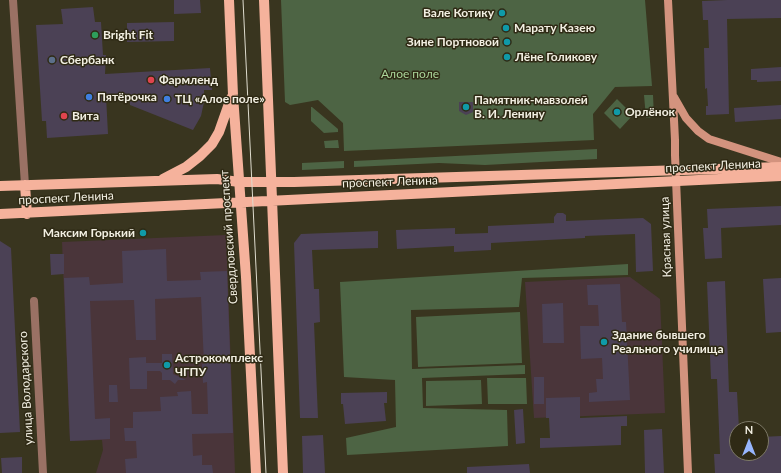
<!DOCTYPE html>
<meta charset="utf-8">
<style>
body{margin:0}
#map{position:relative;width:781px;height:473px;overflow:hidden;background:#39351f;font-family:Lato,sans-serif}
canvas{display:block}
.north{position:absolute;left:729px;top:421px;width:40px;height:40px;box-sizing:border-box;background:#2f2a15;border:1px solid #7d7967;border-radius:50%;rotate:0deg;font-size:11px;font-weight:700;line-height:16px;text-align:center;color:#f2efe2}
.north::after{content:'';display:block;margin:auto;width:14px;height:18px;background:#97b6fd;clip-path:polygon(50% 0,100% 100%,50% 72%,0 100%)}
</style>
<div id="map">
<canvas width="781" height="473"></canvas>
<div class="north">N</div>
</div>
<script>
const ctx = document.querySelector('canvas').getContext('2d');
ctx.lineJoin = 'round';
function fillPath(path, color) {
  ctx.fillStyle = color;
  ctx.fill(path, 'evenodd');
}
function poly(rows) {
  const path = new Path2D();
  for (const r of rows) {
    path.moveTo(r[0], r[1]);
    for (let i = 2; i < r.length; i += 2) path.lineTo(r[i], r[i + 1]);
  }
  return path;
}
function strokePath(path, color, width, dash) {
  ctx.strokeStyle = color;
  ctx.lineWidth = width;
  ctx.lineCap = dash ? 'butt' : 'round';
  ctx.setLineDash(dash || []);
  ctx.stroke(path);
}
function write(font, color, halo, rows, align = 'center') {
  ctx.font = font + ' Lato,sans-serif';
  ctx.lineWidth = 3;
  ctx.setLineDash([]);
  ctx.textBaseline = 'middle';
  ctx.strokeStyle = halo;
  ctx.fillStyle = color;
  for (const [text, x, y, turn = 0] of rows) {
    ctx.save();
    ctx.translate(x, y);
    ctx.rotate((+turn || 0) * Math.PI / 180);
    ctx.textAlign = isNaN(turn) ? turn : align;
    if (halo) ctx.strokeText(text, 0, 0);
    ctx.fillText(text, 0, 0);
    ctx.restore();
  }
}
const education = poly([
 [226,235,235,473,96,473,103,450,102,440,70,441,62,242],
 [630,277,660,299,665,413,534,418,525,282]
]);
const green = poly([
 [281,0,645,0,652,86,615,87,593,114,594,140,344,151,343,123,318,100,290,105,285,102],
 [644,95,653,95,654,117,646,118],
 [617,99,633,115,620,129,604,113],
 [311,107,312,107,338,129,338,132,324,133,311,121],
 [338,140,339,148,325,148,324,141],
 [597,149,597,159,485,165,439,163,354,167,354,161],
 [344,161,344,168,302,170,302,163],
 [628,264,628,275,522,278,519,307,411,310,412,369,525,365,525,374,422,378,423,408,507,410,508,446,347,455,346,438,396,427,395,380,344,377,340,282],
 [520,312,522,363,418,367,416,317],
 [487,378,526,378,527,404,488,404],
 [481,380,482,404,426,406,426,381]
]);
const building = poly([
 [174,0,200,0,201,13,174,14],
 [727,0,781,0,781,18,727,19,729,114,706,115,706,106,708,106,707,88,705,89,704,48,709,48,708,20,703,20,702,1],
 [93,7,95,22,101,22,103,55,106,55,105,74,210,68,212,90,204,90,204,102,201,116,193,130,130,105,129,95,106,96,108,134,47,138,46,121,42,121,36,25,63,24,61,9],
 [174,22,174,41,127,42,127,23],
 [781,67,781,81,757,82,757,80,751,80,751,69],
 [459,102,473,102,473,112,466,115,459,111],
 [781,105,781,119,735,122,734,108],
 [781,206,781,225,721,228,722,258,705,259,703,228,708,228,707,209],
 [557,213,563,213,566,215,566,221,643,218,651,224,653,271,636,272,635,234,585,236,585,238,491,243,491,250,454,252,454,246,397,249,396,230,455,228,455,234,488,233,488,226,554,223,554,217],
 [378,231,378,248,312,250,314,289,319,289,320,322,314,323,318,418,300,418,294,243,301,234],
 [0,241,11,248,20,432,0,433],
 [166,249,167,281,201,280,200,272,227,271,233,433,192,434,193,456,202,455,202,465,212,465,213,473,126,473,125,459,137,458,136,441,125,441,124,428,133,428,133,412,161,411,160,397,178,396,177,392,191,391,192,414,208,414,207,382,203,383,202,364,204,364,201,297,155,299,156,340,136,340,134,300,90,301,95,419,110,418,110,439,70,441,64,278,89,277,90,285,123,283,122,251],
 [50,254,64,254,64,274,51,275],
 [781,278,781,332,766,333,763,279],
 [725,281,729,392,737,392,739,429,737,429,737,453,761,453,761,437,781,436,781,473,715,473,714,454,720,454,717,379,711,379,707,282],
 [620,284,622,322,626,322,630,400,589,402,589,393,597,392,596,379,603,379,602,358,581,359,580,326,599,326,598,305,588,305,587,285],
 [563,303,564,343,543,343,542,304],
 [162,354,172,354,173,374,186,380,178,380,175,384,170,380,162,380,162,373,160,371,147,371,147,389,130,389,129,358,146,357,146,363,162,363],
 [534,377,544,377,544,404,534,404],
 [109,385,117,385,118,402,109,402],
 [387,392,387,403,384,403,386,421,345,424,343,404,341,404,341,393],
 [580,397,580,418,627,416,627,426,621,426,621,445,540,448,540,438,550,438,549,418,546,418,546,398],
 [523,409,525,443,516,444,514,410],
 [662,429,664,473,645,473,644,430],
 [323,435,325,473,303,473,302,436],
 [22,457,22,473,2,473,1,458],
 [529,464,530,473,467,473,467,467]
]);
const minor = poly([
 [13,0,25,185],
 [34,301,43,473]
]);
const secondary = poly([
 [668,0,675,140,675,155,688,473],
 [674,97,686,118,698,131,709,139,781,162]
]);
const primary = poly([
 [229,0,233,95,246,277,256,473],
 [264,0,283,473],
 [163,179,186,167,200,156,212,144,219,132,231,98],
 [25,185,27,214],
 [0,186,217,179,239,182,294,182,781,167],
 [0,214,781,176]
]);
const tram = poly([
 [243,0,266,473]
]);
const markers = [
 [502,13,4,"#0f9aa8"],
 [506,28,4,"#0f9aa8"],
 [95,35,4,"#2e9e5b"],
 [507,42,4,"#0f9aa8"],
 [507,57,4,"#0f9aa8"],
 [52,60,4,"#5c6f8a"],
 [151,80,4,"#e0444e"],
 [89,97,4,"#3f7fe0"],
 [167,99,4,"#3f7fe0"],
 [466,107,4,"#0f9aa8"],
 [617,112,4,"#0f9aa8"],
 [64,116,4,"#e0444e"],
 [143,233,4,"#0f9aa8"],
 [604,342,4,"#0f9aa8"],
 [167,365,4,"#0f9aa8"]
];
const poiNames = [
 ["Вале Котику",494,13,"right"],
 ["Марату Казею",514,28],
 ["Bright Fit",103,35],
 ["Зине Портновой",499,42,"right"],
 ["Лёне Голикову",515,57],
 ["Сбербанк",60,60],
 ["Фармленд",159,80],
 ["Пятёрочка",97,97],
 ["ТЦ «Алое поле»",175,99],
 ["Памятник-мавзолей",474,100],
 ["В. И. Ленину",474,114],
 ["Орлёнок",625,112],
 ["Вита",72,116],
 ["Максим Горький",135,233,"right"],
 ["Здание бывшего",612,335],
 ["Реального училища",612,349],
 ["Астрокомплекс",175,358],
 ["ЧГПУ",175,372]
];
const parkNames = [
 ["Алое поле",410,74]
];
const streetNames = [
 ["проспект Ленина",713,166,-3],
 ["проспект Ленина",390,182,-2],
 ["проспект Ленина",66,198,-3],
 ["Свердловский проспект",229,237,-94],
 ["Красная улица",666,237,-92],
 ["улица Володарского",26,388,-93]
];
fillPath(education, '#4a353a');
fillPath(green, '#4d6444');
fillPath(building, '#4b4155');
strokePath(minor, '#9a7164', 8);
strokePath(secondary, '#d3937e', 8);
strokePath(primary, '#f5b29c', 10);
strokePath(tram, '#dfdcce', 1);
for (const [x, y, r, color] of markers) {
  const dot = new Path2D();
  dot.arc(x, y, r, 0, 2 * Math.PI);
  ctx.fillStyle = color;
  ctx.fill(dot);
  strokePath(dot, '#2f2a15', 1.5);
}
write('bold 12px', '#f2efe2', '#2f2a15', poiNames, 'left');
write('12px', '#a9d599', '#2f2a15', parkNames);
write('12px', '#f2efe2', '#2f2a15', streetNames);
</script>
